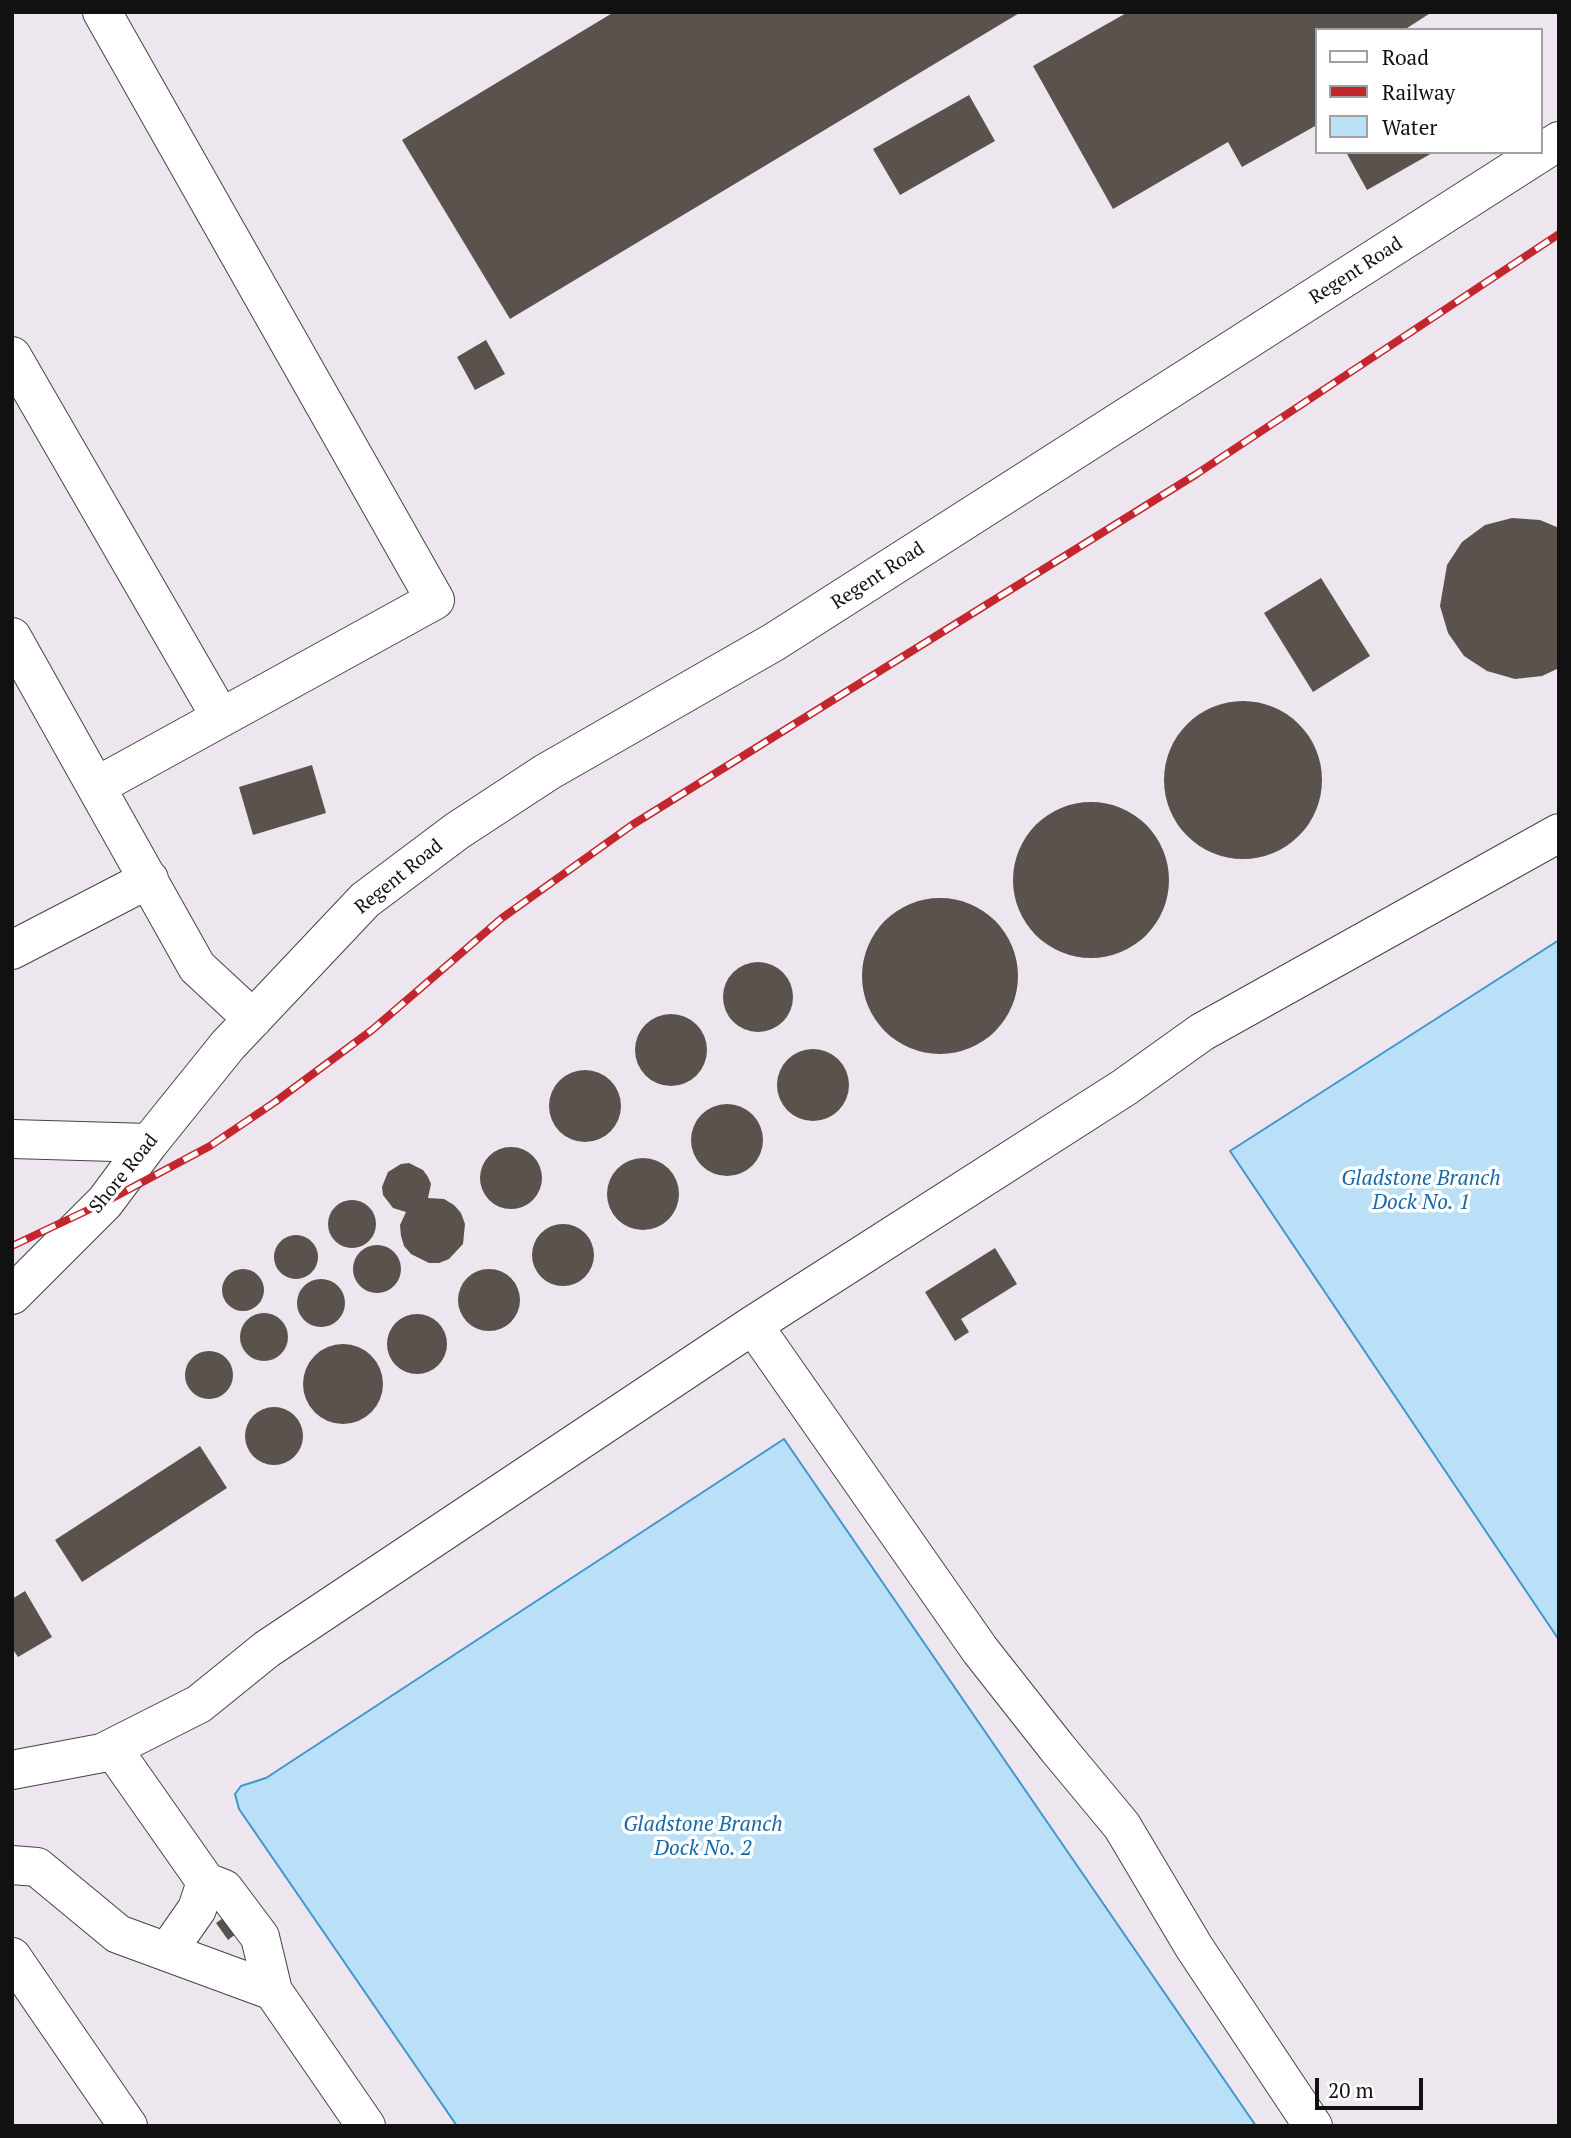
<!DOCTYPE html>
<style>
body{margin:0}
#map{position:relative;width:1571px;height:2138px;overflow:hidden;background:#fffdf5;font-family:"PT Serif",serif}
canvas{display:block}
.frame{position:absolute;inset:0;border:14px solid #111;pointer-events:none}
.legend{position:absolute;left:1315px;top:28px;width:228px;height:126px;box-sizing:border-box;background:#fff;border:2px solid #a0a0a0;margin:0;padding:9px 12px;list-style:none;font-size:21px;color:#111}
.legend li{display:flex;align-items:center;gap:14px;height:35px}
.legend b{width:35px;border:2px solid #a0a0a0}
.scale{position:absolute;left:1315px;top:2078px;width:108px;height:32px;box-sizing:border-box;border:4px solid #111;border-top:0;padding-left:9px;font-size:21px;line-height:24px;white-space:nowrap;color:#111;-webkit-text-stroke:5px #fff;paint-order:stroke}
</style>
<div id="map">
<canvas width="1571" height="2138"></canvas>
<div class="frame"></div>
<ul class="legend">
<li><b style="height:9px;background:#fff"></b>Road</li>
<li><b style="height:9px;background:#c4262e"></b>Railway</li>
<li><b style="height:19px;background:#b9e0f7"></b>Water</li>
</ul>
<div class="scale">20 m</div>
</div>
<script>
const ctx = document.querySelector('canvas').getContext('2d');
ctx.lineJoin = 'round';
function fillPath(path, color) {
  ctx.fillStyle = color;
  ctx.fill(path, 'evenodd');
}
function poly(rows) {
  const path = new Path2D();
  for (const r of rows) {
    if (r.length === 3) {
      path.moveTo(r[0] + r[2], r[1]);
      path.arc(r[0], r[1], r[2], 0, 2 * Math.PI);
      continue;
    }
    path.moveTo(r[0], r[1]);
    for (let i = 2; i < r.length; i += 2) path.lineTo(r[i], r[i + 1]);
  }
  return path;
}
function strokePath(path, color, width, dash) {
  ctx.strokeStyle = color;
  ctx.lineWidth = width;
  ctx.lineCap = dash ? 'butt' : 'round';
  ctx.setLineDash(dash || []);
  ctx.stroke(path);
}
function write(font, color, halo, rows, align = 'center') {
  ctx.font = font + ' "PT Serif",serif';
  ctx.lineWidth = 7;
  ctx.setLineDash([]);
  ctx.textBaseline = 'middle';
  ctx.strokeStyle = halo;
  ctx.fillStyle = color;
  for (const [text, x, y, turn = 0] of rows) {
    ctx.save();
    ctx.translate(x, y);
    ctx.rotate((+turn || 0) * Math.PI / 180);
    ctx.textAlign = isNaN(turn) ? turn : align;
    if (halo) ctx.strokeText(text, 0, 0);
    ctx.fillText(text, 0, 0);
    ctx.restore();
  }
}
const industrial = poly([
 [12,12,1559,12,1559,2126,12,2126],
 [1317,30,1541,30,1541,152,1317,152]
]);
const water = poly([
 [1559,940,1559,1640,1230,1151,1559,940],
 [784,1439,1256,2126,457,2126,239,1809,235,1794,241,1786,266,1778,784,1439]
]);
const building = poly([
 [614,12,1021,12,510,319,402,140],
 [1128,12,1432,12,1404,30,1317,30,1317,125,1242,167,1228,142,1113,209,1033,66],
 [969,95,995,141,900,195,873,149],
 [1346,152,1434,152,1367,190],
 [486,340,505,374,475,390,457,357],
 [1512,518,1540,520,1559,528,1559,668,1542,676,1515,679,1487,671,1464,656,1448,633,1440,606,1447,565,1462,542,1485,525],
 [1321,578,1370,656,1313,692,1264,613],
 [1243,780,79],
 [312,765,326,813,253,835,239,787],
 [1091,880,78],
 [940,976,78],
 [758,997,35],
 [671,1050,36],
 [813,1085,36],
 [585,1106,36],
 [727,1140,36],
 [511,1178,31],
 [643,1194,36],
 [409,1163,423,1170,428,1177,431,1184,428,1198,444,1199,454,1205,461,1213,465,1224,463,1244,449,1259,439,1263,429,1263,411,1254,404,1246,401,1236,400,1225,406,1212,393,1208,383,1195,382,1187,388,1172,401,1164],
 [352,1224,24],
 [563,1255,31],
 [296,1257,22],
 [377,1269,24],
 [995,1248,1017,1284,961,1319,969,1332,955,1341,925,1292],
 [243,1290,21],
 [489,1300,31],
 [321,1303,24],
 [264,1337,24],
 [417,1344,30],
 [343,1384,40],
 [209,1375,24],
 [274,1436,29],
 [200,1446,227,1488,82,1582,55,1540],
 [25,1591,52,1637,18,1657,12,1648,12,1599],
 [226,1916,237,1933,228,1940,216,1923]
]);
const minor = poly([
 [12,356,221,718],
 [12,637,197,967,253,1019],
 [97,786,435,600,102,12],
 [12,950,149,879],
 [12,1139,149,1143],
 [12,1295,105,1202,149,1143,228,1045,365,900,457,831,547,772,774,642,1559,141],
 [753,1325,980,1650,1058,1749,1122,1826,1194,1947,1313,2126],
 [112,1748,206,1882,224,1889,260,1937,273,1991,366,2126],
 [12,1770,102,1753,199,1704,267,1649,753,1325,1125,1087,1202,1032,1559,833],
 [12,1865,37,1867,118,1934,273,1991],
 [167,1952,197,1909,206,1882],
 [12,1957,128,2126]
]);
const rail = poly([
 [12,1246,105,1202,210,1146,275,1102,372,1030,502,918,632,825,1195,475,1559,234]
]);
const streetNames = [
 ["Regent Road",1356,271,-33],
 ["Regent Road",878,576,-33],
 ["Regent Road",399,877,-39],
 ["Shore Road",124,1174,-51]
];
const waterNames = [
 ["Gladstone Branch",1421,1179],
 ["Dock No. 1",1421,1203],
 ["Gladstone Branch",703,1825],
 ["Dock No. 2",703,1849]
];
fillPath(industrial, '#eee6ef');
fillPath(water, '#b9e0f7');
strokePath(water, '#3f96cf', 2);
fillPath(building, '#5a524d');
strokePath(minor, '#444', 40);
strokePath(minor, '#fff', 38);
strokePath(rail, '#c4262e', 8);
strokePath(rail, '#fff', 5, [16]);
write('19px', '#111', '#fff', streetNames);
write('italic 21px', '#1768a6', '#fff', waterNames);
</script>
